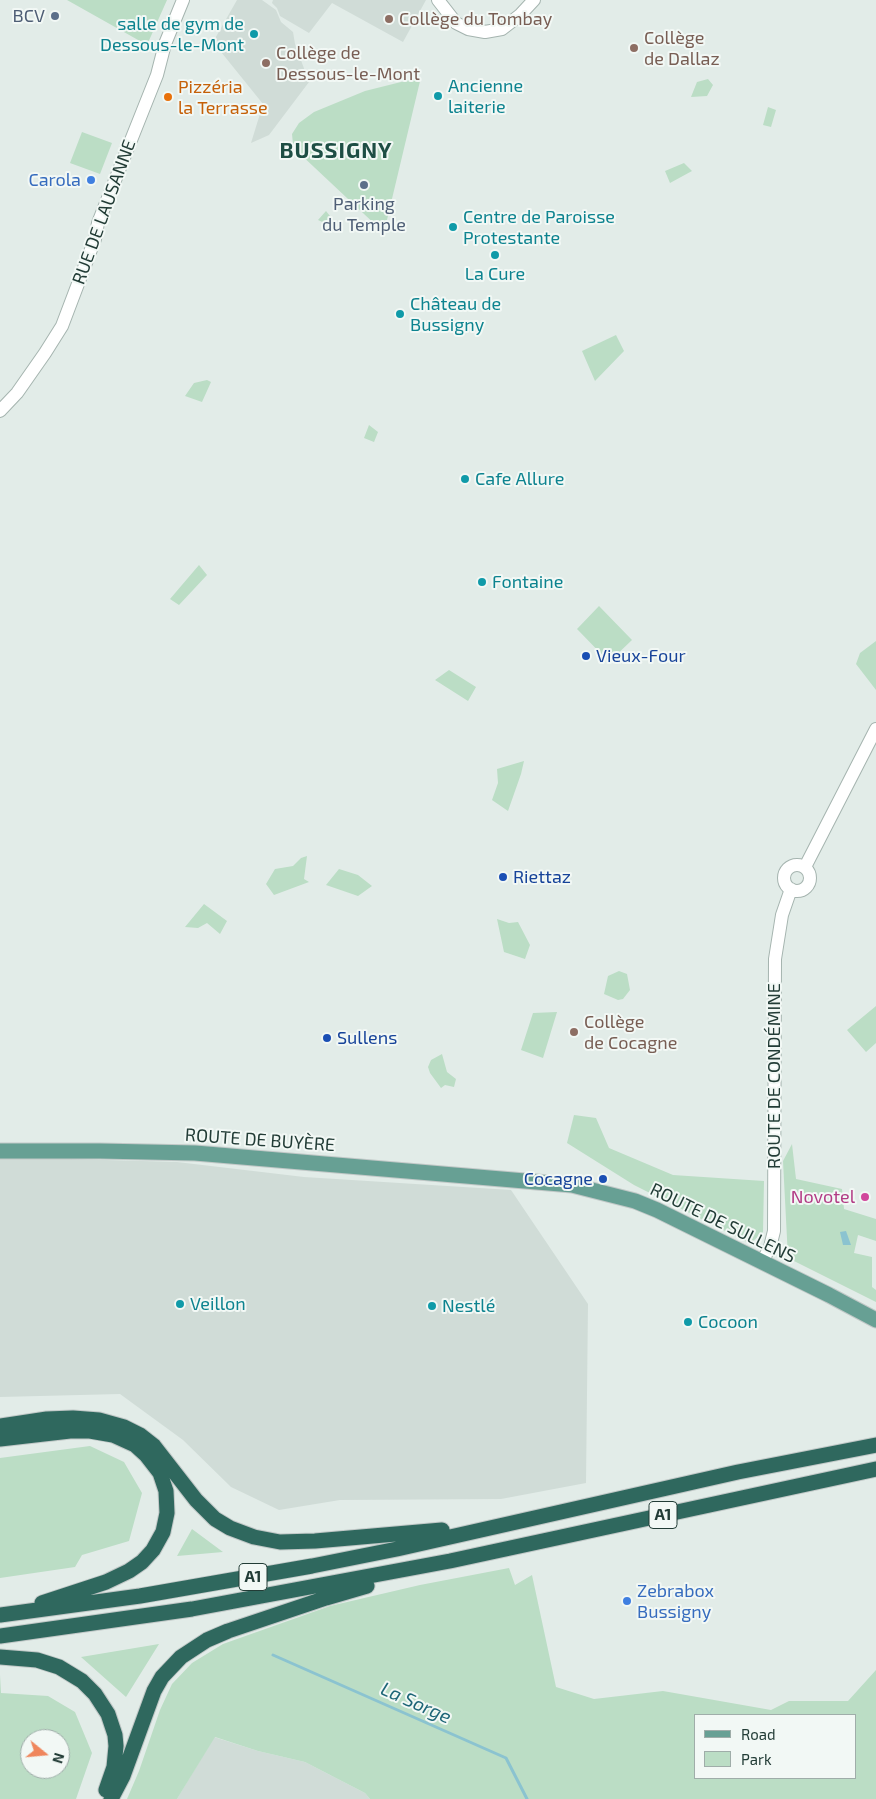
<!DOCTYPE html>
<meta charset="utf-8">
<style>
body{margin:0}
#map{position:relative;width:876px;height:1799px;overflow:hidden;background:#e2ece8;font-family:"Exo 2",sans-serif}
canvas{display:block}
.legend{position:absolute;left:694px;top:1714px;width:162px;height:65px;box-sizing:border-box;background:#f2f8f5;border:1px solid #9fada9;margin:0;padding:6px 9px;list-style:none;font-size:15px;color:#223c36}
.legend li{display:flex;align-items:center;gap:10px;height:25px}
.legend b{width:25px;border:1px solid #9fada9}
.north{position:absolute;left:20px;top:1729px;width:50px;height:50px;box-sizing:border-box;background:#f2f8f5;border:1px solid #9fada9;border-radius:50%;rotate:107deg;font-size:14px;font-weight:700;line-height:20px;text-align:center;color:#223c36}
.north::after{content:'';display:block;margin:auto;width:18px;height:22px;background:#ef865c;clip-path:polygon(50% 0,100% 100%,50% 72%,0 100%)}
</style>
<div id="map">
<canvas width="876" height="1799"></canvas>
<ul class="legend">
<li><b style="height:6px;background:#67a094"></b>Road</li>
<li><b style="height:14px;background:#bbddc5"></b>Park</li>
</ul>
<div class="north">N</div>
</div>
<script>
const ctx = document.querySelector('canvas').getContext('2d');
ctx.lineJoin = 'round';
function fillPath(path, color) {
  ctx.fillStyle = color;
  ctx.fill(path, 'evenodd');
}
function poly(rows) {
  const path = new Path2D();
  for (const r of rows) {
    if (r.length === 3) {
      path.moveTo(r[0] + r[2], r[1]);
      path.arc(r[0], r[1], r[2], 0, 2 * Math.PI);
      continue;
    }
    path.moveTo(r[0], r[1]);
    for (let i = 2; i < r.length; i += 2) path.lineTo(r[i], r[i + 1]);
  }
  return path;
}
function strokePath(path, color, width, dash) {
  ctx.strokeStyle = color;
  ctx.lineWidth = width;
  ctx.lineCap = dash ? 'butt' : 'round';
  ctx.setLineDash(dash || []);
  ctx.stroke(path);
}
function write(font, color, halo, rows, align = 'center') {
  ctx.font = font + ' "Exo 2",sans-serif';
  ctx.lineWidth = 4;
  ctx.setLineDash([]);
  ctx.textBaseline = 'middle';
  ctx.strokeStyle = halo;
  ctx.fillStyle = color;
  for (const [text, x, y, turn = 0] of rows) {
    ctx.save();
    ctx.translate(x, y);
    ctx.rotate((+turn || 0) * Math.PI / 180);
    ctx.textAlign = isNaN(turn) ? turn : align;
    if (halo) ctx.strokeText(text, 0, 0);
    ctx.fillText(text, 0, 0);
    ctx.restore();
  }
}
const built = poly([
 [237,0,262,0,276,10,281,22,293,32,295,44,309,82,269,135,251,143,263,104,213,42],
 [273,0,426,0,403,42,332,3,309,33,280,16,277,8,272,3],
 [0,1157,177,1162,304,1177,511,1190,588,1304,586,1483,501,1499,340,1500,279,1510,231,1487,183,1440,120,1394,0,1397],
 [214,1737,258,1751,305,1762,365,1793,370,1799,177,1799]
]);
const green = poly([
 [67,0,167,0,147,45],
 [421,77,386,224,380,229,298,152,293,144,292,134,299,123,314,112,365,91],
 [708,79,713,85,707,96,691,97,697,82],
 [768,107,776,110,771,127,763,125],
 [82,132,112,143,100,174,70,163],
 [684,163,692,171,670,183,665,171],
 [326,211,334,221,331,226,318,220],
 [616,335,624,351,595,381,582,351],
 [207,380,211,382,202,402,185,396,194,383],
 [369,425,378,432,374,442,364,438],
 [199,565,207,575,179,605,170,599],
 [599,606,632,640,609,662,577,629],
 [876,641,876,690,856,664,860,653],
 [449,670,476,687,468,701,435,680],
 [524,761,521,774,508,811,492,800,498,783,497,769],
 [307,856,304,879,309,882,274,895,266,884,275,869,293,866,301,858],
 [339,869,358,875,372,886,358,896,326,885],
 [204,904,227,921,220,934,207,923,198,928,185,927],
 [497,919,509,923,518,922,530,945,525,959,504,952],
 [619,971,627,974,630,990,623,999,618,1000,604,994,608,976],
 [876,1006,876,1043,866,1052,847,1030],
 [557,1012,543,1058,521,1050,533,1013],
 [442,1054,447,1072,456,1079,454,1087,445,1085,441,1088,430,1073,428,1067,431,1060],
 [574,1115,596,1118,609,1148,673,1175,764,1181,763,1232,752,1242,747,1242,634,1185,567,1143],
 [792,1144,796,1179,842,1189,844,1209,876,1219,876,1241,858,1235,854,1253,872,1257,872,1287,876,1290,876,1302,788,1258,783,1161],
 [90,1446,124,1462,142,1493,129,1541,82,1555,75,1567,0,1578,0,1458],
 [192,1529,223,1552,177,1556],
 [509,1568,515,1585,532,1575,556,1687,594,1699,663,1691,771,1710,789,1701,848,1701,876,1670,876,1799,370,1799,365,1793,305,1762,258,1751,215,1737,177,1799,127,1799,139,1771,160,1710,172,1684,192,1663,223,1644,330,1606,420,1585],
 [695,1715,855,1715,855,1778,695,1778],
 [159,1644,126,1697,81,1657],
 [0,1675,1,1693,48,1696,75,1712,92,1753,76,1799,0,1799],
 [30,1739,60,1739,60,1769,30,1769]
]);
const water = poly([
 [846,1231,851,1245,843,1245,840,1232]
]);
const stream = poly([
 [273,1655,506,1758,527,1799]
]);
const minor = poly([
 [438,0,456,23,468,29,485,32,502,29,520,15,534,0],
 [0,411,17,393,45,353,62,326,95,239,98,223,157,75,165,44,183,0],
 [797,878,13],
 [805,867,876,729],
 [762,1262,770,1247,774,1231,775,959,782,915,791,889]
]);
const major = poly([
 [0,1151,100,1151,195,1153,572,1185,635,1201,657,1210,829,1295,876,1320]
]);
const highway = poly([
 [0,1426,47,1419,73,1418,99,1420,124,1427,140,1435,154,1446,196,1500,215,1519,230,1528,254,1537,280,1542,315,1541,442,1530],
 [0,1439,70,1431,90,1431,113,1435,135,1445,146,1455,160,1473,166,1491,167,1513,163,1532,153,1550,142,1562,129,1571,106,1582,42,1603],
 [0,1615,140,1596,312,1566,397,1549,738,1472,876,1445],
 [0,1636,192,1609,450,1561,876,1469],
 [0,1657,37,1660,59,1667,82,1681,95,1694,108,1714,115,1735,116,1746,114,1767,106,1790],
 [111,1799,123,1776,154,1691,162,1677,181,1657,207,1640,228,1631,326,1598,367,1586]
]);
const markers = [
 [55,16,5,"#5c6f8a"],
 [389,19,5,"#8d6e63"],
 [254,34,5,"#0f9aa8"],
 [634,48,5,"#8d6e63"],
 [266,63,5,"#8d6e63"],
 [438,96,5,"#0f9aa8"],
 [168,97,5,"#e8710a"],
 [91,180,5,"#3f7fe0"],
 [364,185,5,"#5c6f8a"],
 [453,227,5,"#0f9aa8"],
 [495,255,5,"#0f9aa8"],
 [400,314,5,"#0f9aa8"],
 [465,479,5,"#0f9aa8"],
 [482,582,5,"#0f9aa8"],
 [586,656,5,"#1a4fb4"],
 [503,877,5,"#1a4fb4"],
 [574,1032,5,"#8d6e63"],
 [327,1038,5,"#1a4fb4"],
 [603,1179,5,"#1a4fb4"],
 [865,1197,5,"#d1479c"],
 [180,1304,5,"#0f9aa8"],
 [432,1306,5,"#0f9aa8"],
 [688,1322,5,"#0f9aa8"],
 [627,1601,5,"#3f7fe0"]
];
const shields = [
 [663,1515,28],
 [253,1577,28]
];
const shieldNames = [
 ["A1",663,1515],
 ["A1",253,1577]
];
const serviceNames = [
 ["BCV",45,16],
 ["Parking",364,204,"center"],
 ["du Temple",364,225,"center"]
];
const educationNames = [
 ["Collège du Tombay",399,19],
 ["Collège",644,38],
 ["de Dallaz",644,59],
 ["Collège de",276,53],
 ["Dessous-le-Mont",276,74],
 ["Collège",584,1022],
 ["de Cocagne",584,1043]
];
const cultureNames = [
 ["salle de gym de",244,24,"right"],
 ["Dessous-le-Mont",244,45,"right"],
 ["Ancienne",448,86],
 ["laiterie",448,107],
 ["Centre de Paroisse",463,217],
 ["Protestante",463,238],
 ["La Cure",495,274,"center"],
 ["Château de",410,304],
 ["Bussigny",410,325],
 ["Cafe Allure",475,479],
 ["Fontaine",492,582],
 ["Veillon",190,1304],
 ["Nestlé",442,1306],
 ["Cocoon",698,1322]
];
const foodNames = [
 ["Pizzéria",178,87],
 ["la Terrasse",178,108]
];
const shopNames = [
 ["Carola",81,180],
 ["Zebrabox",637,1591,"left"],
 ["Bussigny",637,1612,"left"]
];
const streetNames = [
 ["RUE DE LAUSANNE",104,212,-70],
 ["ROUTE DE CONDÉMINE",774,1076,-90],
 ["ROUTE DE BUYÈRE",260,1140,4],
 ["ROUTE DE SULLENS",723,1223,26]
];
const transitNames = [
 ["Vieux-Four",596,656],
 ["Riettaz",513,877],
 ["Sullens",337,1038],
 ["Cocagne",593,1179,"right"]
];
const hotelNames = [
 ["Novotel",855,1197]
];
const waterNames = [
 ["La Sorge",416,1703,24]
];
const districtNames = [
 ["BUSSIGNY",336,151]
];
fillPath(built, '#d0dcd7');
fillPath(green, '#bbddc5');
fillPath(water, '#8bc3d0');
strokePath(stream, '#8bc3d0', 3);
strokePath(minor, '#a5b4af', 14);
strokePath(major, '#c1c8c7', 17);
strokePath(highway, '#c1c8c7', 17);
strokePath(minor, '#fff', 12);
strokePath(major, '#67a094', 15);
strokePath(highway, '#2f685e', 15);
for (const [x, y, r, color] of markers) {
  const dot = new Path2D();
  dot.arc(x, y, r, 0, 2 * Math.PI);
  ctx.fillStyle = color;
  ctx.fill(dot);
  strokePath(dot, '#f2f8f5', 2);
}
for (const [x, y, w] of shields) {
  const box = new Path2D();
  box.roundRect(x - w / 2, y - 13.5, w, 27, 4);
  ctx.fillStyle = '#f2f8f5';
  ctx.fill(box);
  strokePath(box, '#223c36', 1);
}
write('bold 16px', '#223c36', null, shieldNames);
write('18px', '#4e5e75', '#f2f8f5', serviceNames, 'right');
write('18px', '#785e54', '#f2f8f5', educationNames, 'left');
write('18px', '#0d838f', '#f2f8f5', cultureNames, 'left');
write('18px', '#c56008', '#f2f8f5', foodNames, 'left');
write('18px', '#366cbe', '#f2f8f5', shopNames, 'right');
write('18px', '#223c36', '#f2f8f5', streetNames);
write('18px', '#164399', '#f2f8f5', transitNames, 'left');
write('18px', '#b23c85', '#f2f8f5', hotelNames, 'right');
write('italic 19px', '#1d6577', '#f2f8f5', waterNames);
ctx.letterSpacing = '1px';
write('bold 22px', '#1e4e44', '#f2f8f5', districtNames);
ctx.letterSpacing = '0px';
</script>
